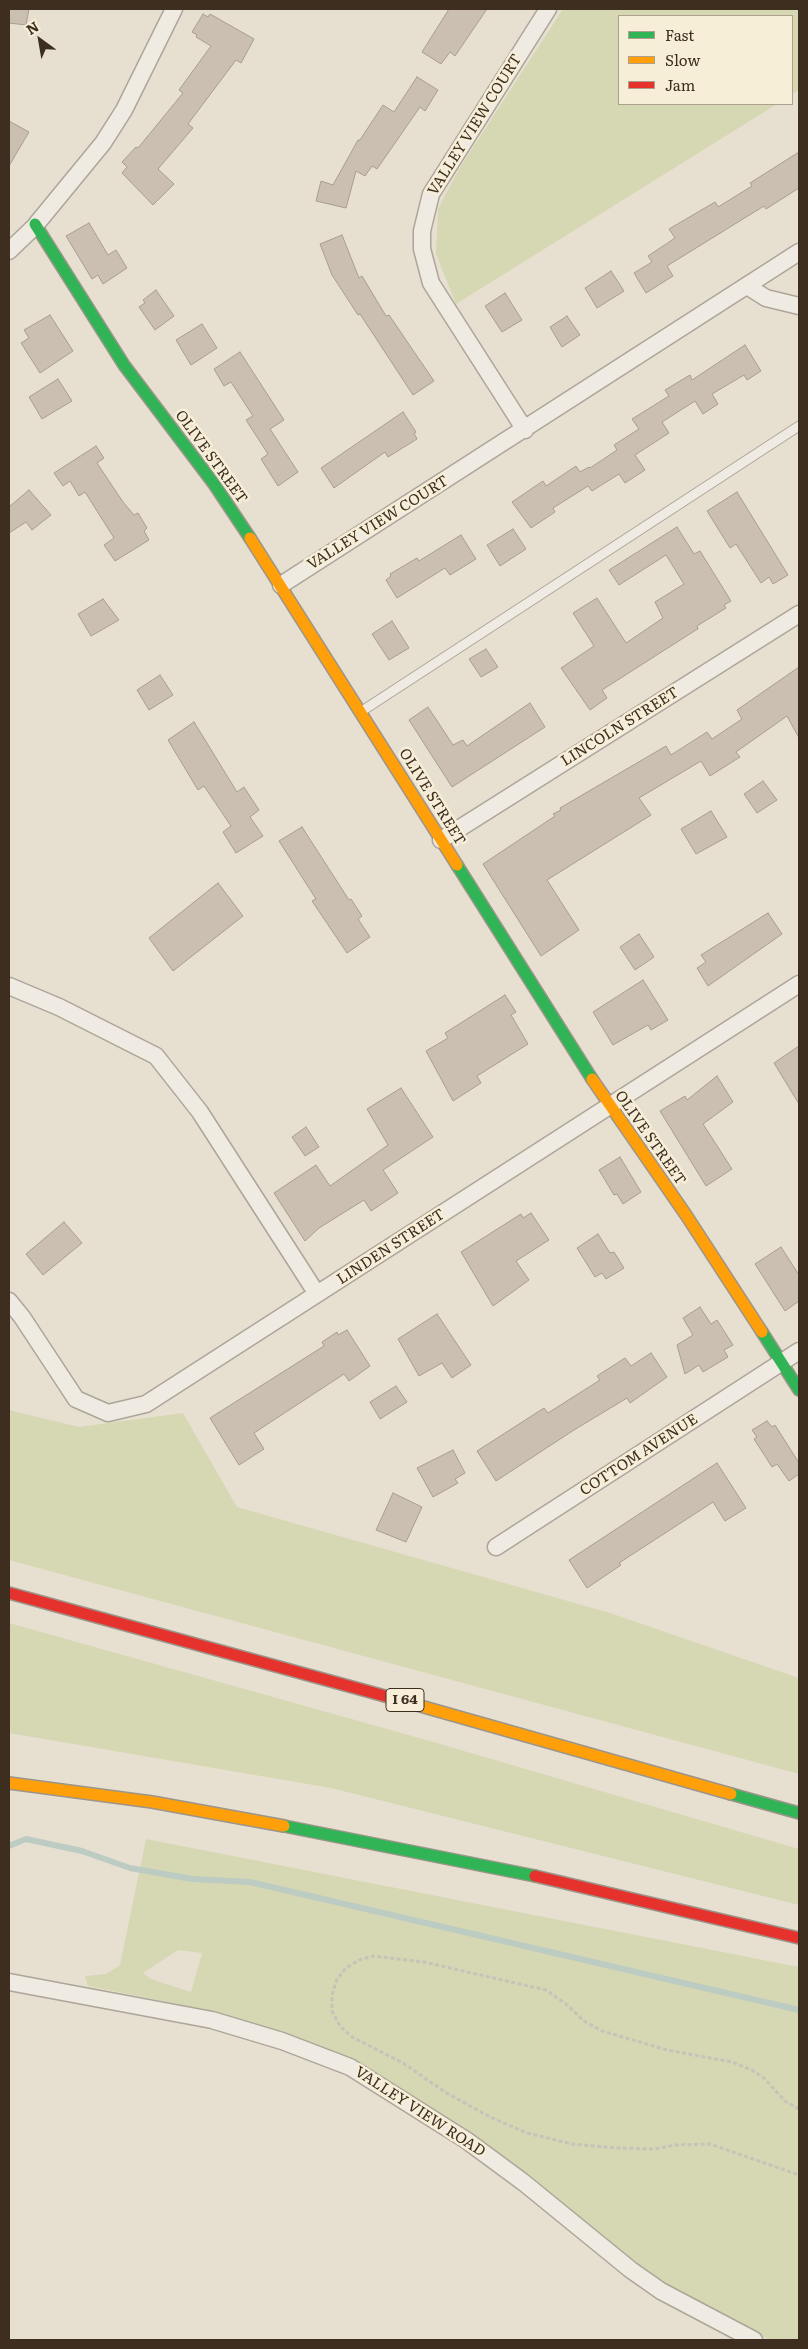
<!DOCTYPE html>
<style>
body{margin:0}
#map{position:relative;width:808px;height:2349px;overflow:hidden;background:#e7e0d1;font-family:Literata,serif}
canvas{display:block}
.frame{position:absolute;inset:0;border:10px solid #3d2e20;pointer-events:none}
.legend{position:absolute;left:618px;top:15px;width:175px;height:90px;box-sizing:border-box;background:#f7eed8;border:1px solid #ada18e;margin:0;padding:6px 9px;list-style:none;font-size:15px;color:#3d2e20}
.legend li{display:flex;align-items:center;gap:10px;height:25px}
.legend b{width:25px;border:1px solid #ada18e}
.north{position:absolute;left:15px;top:15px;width:50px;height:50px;-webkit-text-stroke:4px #f7eed8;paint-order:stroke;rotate:328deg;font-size:14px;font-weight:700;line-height:20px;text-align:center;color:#3d2e20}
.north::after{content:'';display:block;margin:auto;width:18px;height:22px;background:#3d2e20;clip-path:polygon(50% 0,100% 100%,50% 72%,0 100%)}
</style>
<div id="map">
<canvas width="808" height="2349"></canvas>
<div class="frame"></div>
<ul class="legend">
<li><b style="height:6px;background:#30b455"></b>Fast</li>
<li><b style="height:6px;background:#ff9f0a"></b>Slow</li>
<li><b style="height:6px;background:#e5322d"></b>Jam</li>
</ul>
<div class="north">N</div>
</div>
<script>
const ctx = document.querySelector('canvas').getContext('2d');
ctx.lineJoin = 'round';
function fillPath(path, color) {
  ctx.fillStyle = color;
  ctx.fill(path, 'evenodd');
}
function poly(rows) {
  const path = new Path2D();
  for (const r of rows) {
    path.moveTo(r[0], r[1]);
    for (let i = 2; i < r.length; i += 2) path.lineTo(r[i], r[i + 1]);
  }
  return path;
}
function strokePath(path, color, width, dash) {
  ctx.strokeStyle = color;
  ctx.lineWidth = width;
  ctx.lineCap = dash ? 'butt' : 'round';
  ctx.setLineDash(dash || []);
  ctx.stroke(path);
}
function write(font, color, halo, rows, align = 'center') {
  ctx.font = font + ' Literata,serif';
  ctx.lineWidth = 5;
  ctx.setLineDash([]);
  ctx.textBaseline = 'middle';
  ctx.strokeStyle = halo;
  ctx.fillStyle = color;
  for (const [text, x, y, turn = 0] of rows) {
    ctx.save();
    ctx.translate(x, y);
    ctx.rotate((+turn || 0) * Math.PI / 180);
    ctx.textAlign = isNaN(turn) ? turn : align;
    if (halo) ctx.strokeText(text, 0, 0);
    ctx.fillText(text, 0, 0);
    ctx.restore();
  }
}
const green = poly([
 [563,9,799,9,799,90,792,94,792,16,619,16,619,104,777,104,456,304,436,254,438,209,459,169],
 [9,1410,79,1427,183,1413,237,1507,610,1613,799,1678,799,1774,9,1560],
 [9,1623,430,1741,799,1849,799,1905,331,1788,9,1733],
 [146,1839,799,1967,799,2340,770,2340,763,2337,725,2319,666,2286,635,2264,454,2123,404,2090,349,2060,186,2009,187,2006,88,1986,85,1976,106,1974,120,1965],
 [178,1950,202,1953,191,1992,151,1979,143,1973]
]);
const stream = poly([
 [9,1846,26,1839,82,1851,130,1868,192,1879,250,1882,799,2010]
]);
const building = poly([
 [9,9,29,9,26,25,9,23,9,9],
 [449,9,487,9,455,56,450,52,441,64,422,52,449,9],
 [203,14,208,17,210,14,254,39,241,63,236,60,188,124,193,128,158,169,174,184,153,205,122,173,127,167,122,162,136,147,138,148,183,93,179,90,211,46,196,37,197,35,192,32,203,14],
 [417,77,438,90,425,111,420,107,377,169,372,166,365,176,356,171,346,208,316,201,321,181,333,185,358,140,360,140,383,105,394,112,417,77],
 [9,121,29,132,9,166,9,121],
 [799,152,799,188,766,209,764,206,667,266,673,276,646,293,634,273,652,262,648,256,675,238,669,229,715,202,718,207,752,186,750,183,799,152],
 [89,223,108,255,116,250,127,268,103,284,98,275,92,279,66,236,89,223],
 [342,235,359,278,362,276,386,316,389,315,434,381,413,395,360,314,358,315,332,275,320,244,342,235],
 [611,271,624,291,597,308,585,288,611,271],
 [156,290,174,316,155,330,139,307,145,303,143,300,156,290],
 [505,293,522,320,502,332,485,306,505,293],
 [50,315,73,351,40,373,21,343,29,338,24,330,50,315],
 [567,316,580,335,562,347,550,327,567,316],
 [202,324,217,348,191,365,176,340,202,324],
 [745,345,761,371,747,380,744,375,712,394,718,404,703,414,695,401,662,422,669,433,635,455,645,470,625,483,619,474,592,491,588,486,553,508,555,512,531,528,512,502,543,481,546,486,576,466,580,472,589,467,590,468,617,450,614,445,639,429,632,419,669,396,665,390,690,375,692,380,745,345],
 [240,352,284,420,270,429,298,472,278,486,261,459,268,454,246,420,253,416,231,382,224,386,214,369,240,352],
 [58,379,72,401,42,419,29,397,58,379],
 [403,412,416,432,414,433,417,439,388,457,385,452,334,488,321,468,403,412],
 [96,446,104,458,97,463,123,502,134,515,138,513,147,528,144,531,149,540,115,561,104,545,114,538,85,492,79,496,70,481,63,486,54,473,96,446],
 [29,490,51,515,32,530,26,522,9,533,9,507,29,490],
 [737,492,788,575,773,584,769,577,761,583,736,544,730,548,707,511,737,492],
 [677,527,694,554,700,551,731,601,724,605,726,608,697,626,698,629,696,630,602,690,607,698,590,710,561,668,594,646,573,613,597,598,626,643,663,618,655,602,684,584,666,555,619,585,609,570,677,527],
 [513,529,526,549,500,566,487,545,513,529],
 [461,535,476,559,450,575,445,568,397,598,386,580,391,576,390,574,417,558,419,561,461,535],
 [103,599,119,620,91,636,78,614,103,599],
 [392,621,409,648,389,660,372,634,392,621],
 [486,649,498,667,481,677,469,659,486,649],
 [799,667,799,738,787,716,736,752,740,757,710,776,701,761,639,798,651,815,547,880,579,930,541,956,483,864,555,816,553,814,561,810,560,808,666,746,671,755,707,732,712,739,742,719,737,710,799,667],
 [160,675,173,695,149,710,137,690,160,675],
 [530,703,545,727,452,787,409,720,428,707,453,745,463,740,467,746,530,703],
 [194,722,237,792,244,787,259,810,250,817,263,836,236,853,223,832,231,826,204,786,198,790,168,740,194,722],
 [763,781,777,800,757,813,744,794,763,781],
 [711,811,727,837,696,854,681,829,711,811],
 [302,827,349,900,351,899,362,916,358,919,370,937,347,953,312,901,316,899,279,841,302,827],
 [218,883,243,916,173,971,149,938,218,883],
 [768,913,782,934,708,986,697,968,706,962,701,955,768,913],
 [639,934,654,957,635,970,620,947,639,934],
 [643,980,668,1020,651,1030,648,1025,613,1045,593,1012,643,980],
 [505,995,516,1012,511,1015,528,1044,477,1076,481,1083,453,1101,426,1051,448,1038,445,1033,505,995],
 [799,1046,799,1104,774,1063,799,1046],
 [717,1076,733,1102,703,1124,732,1169,706,1186,660,1111,685,1096,687,1100,717,1076],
 [401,1088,433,1137,383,1170,398,1193,371,1211,364,1200,319,1228,305,1241,274,1193,316,1165,330,1186,388,1145,367,1109,401,1088],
 [306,1127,319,1147,305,1156,292,1137,306,1127],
 [620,1157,641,1192,623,1204,617,1194,614,1195,599,1170,620,1157],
 [531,1213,549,1240,516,1261,529,1280,493,1306,461,1252,521,1214,523,1218,531,1213],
 [64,1222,82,1243,43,1275,26,1254,64,1222],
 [598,1234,610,1253,614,1252,624,1268,606,1279,602,1273,595,1277,577,1248,598,1234],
 [781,1247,799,1275,799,1301,785,1311,755,1264,781,1247],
 [700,1307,711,1324,717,1320,733,1345,724,1350,728,1357,703,1372,699,1365,685,1374,677,1345,693,1335,683,1318,700,1307],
 [437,1314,471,1365,452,1378,442,1363,419,1376,398,1339,437,1314],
 [347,1330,370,1366,349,1381,344,1374,254,1433,264,1449,239,1465,210,1418,324,1346,322,1342,337,1332,338,1335,347,1330],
 [651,1353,667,1377,630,1403,627,1398,574,1430,496,1481,477,1451,544,1408,548,1413,600,1380,597,1376,625,1358,631,1366,651,1353],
 [396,1386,407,1402,380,1419,370,1402,396,1386],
 [767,1421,772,1427,775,1425,799,1463,799,1474,789,1481,777,1464,772,1467,754,1439,757,1437,752,1430,767,1421],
 [453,1450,465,1473,455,1479,458,1483,433,1497,417,1468,453,1450],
 [717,1463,746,1508,725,1521,713,1502,619,1563,621,1565,587,1588,569,1560,717,1463],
 [393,1493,422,1507,406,1542,376,1530,393,1493]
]);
const path = poly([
 [799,2109,785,2101,764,2078,752,2070,732,2062,667,2050,602,2031,584,2021,566,2004,546,1990,424,1962,373,1956,359,1960,346,1968,337,1979,332,1995,332,2011,340,2026,352,2037,403,2063,445,2092,490,2117,527,2133,572,2144,616,2148,655,2149,675,2145,710,2144,799,2175]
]);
const lane = poly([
 [362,711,799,426]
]);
const street = poly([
 [9,251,34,227,103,143,124,110,174,9],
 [747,286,766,298,799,306],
 [525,430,431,283,422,249,422,231,431,194,548,9],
 [281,585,799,252],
 [441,840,799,614],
 [9,986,59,1007,156,1056,200,1112,317,1294],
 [9,1301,22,1317,76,1399,108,1413,146,1404,799,984],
 [496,1547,799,1351],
 [9,1982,212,2020,282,2041,350,2067,466,2140,523,2182,631,2270,661,2291,754,2340]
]);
const fast = poly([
 [35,224,124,365,214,484,250,538],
 [457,865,592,1079],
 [762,1332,799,1390],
 [731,1794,799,1813],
 [284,1826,535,1876]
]);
const slow = poly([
 [250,538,457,865],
 [592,1079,686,1215,762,1332],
 [385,1696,731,1794],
 [9,1783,152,1802,284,1826]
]);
const jam = poly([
 [9,1593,385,1696],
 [535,1876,799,1938]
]);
const shields = [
 [405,1700,38]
];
const shieldNames = [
 ["I 64",405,1700]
];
const streetNames = [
 ["VALLEY VIEW COURT",475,125,-58],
 ["OLIVE STREET",211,457,54],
 ["VALLEY VIEW COURT",378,523,-32],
 ["LINCOLN STREET",620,727,-32],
 ["OLIVE STREET",432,797,58],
 ["OLIVE STREET",650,1138,55],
 ["LINDEN STREET",391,1247,-33],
 ["COTTOM AVENUE",639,1455,-33],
 ["VALLEY VIEW ROAD",420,2112,33]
];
fillPath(green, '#d6d7b3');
strokePath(stream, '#bcccc2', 6);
fillPath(building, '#cbbfb2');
strokePath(building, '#a89c90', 1);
strokePath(lane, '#ada599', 11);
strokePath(street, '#ada599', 19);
strokePath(fast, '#9c958a', 14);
strokePath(slow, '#9c958a', 14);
strokePath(jam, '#9c958a', 14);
strokePath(path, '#c8c2b9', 3, [4, 2.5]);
strokePath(lane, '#efebe3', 9);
strokePath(street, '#efebe3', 16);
strokePath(fast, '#30b455', 11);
strokePath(slow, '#ff9f0a', 11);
strokePath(jam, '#e5322d', 11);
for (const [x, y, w] of shields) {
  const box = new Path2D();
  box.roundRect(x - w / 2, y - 11.5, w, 23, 4);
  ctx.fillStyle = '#f7eed8';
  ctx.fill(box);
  strokePath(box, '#3d2e20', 1);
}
write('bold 14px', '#3d2e20', null, shieldNames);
write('15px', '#3d2e20', '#f7eed8', streetNames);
</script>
